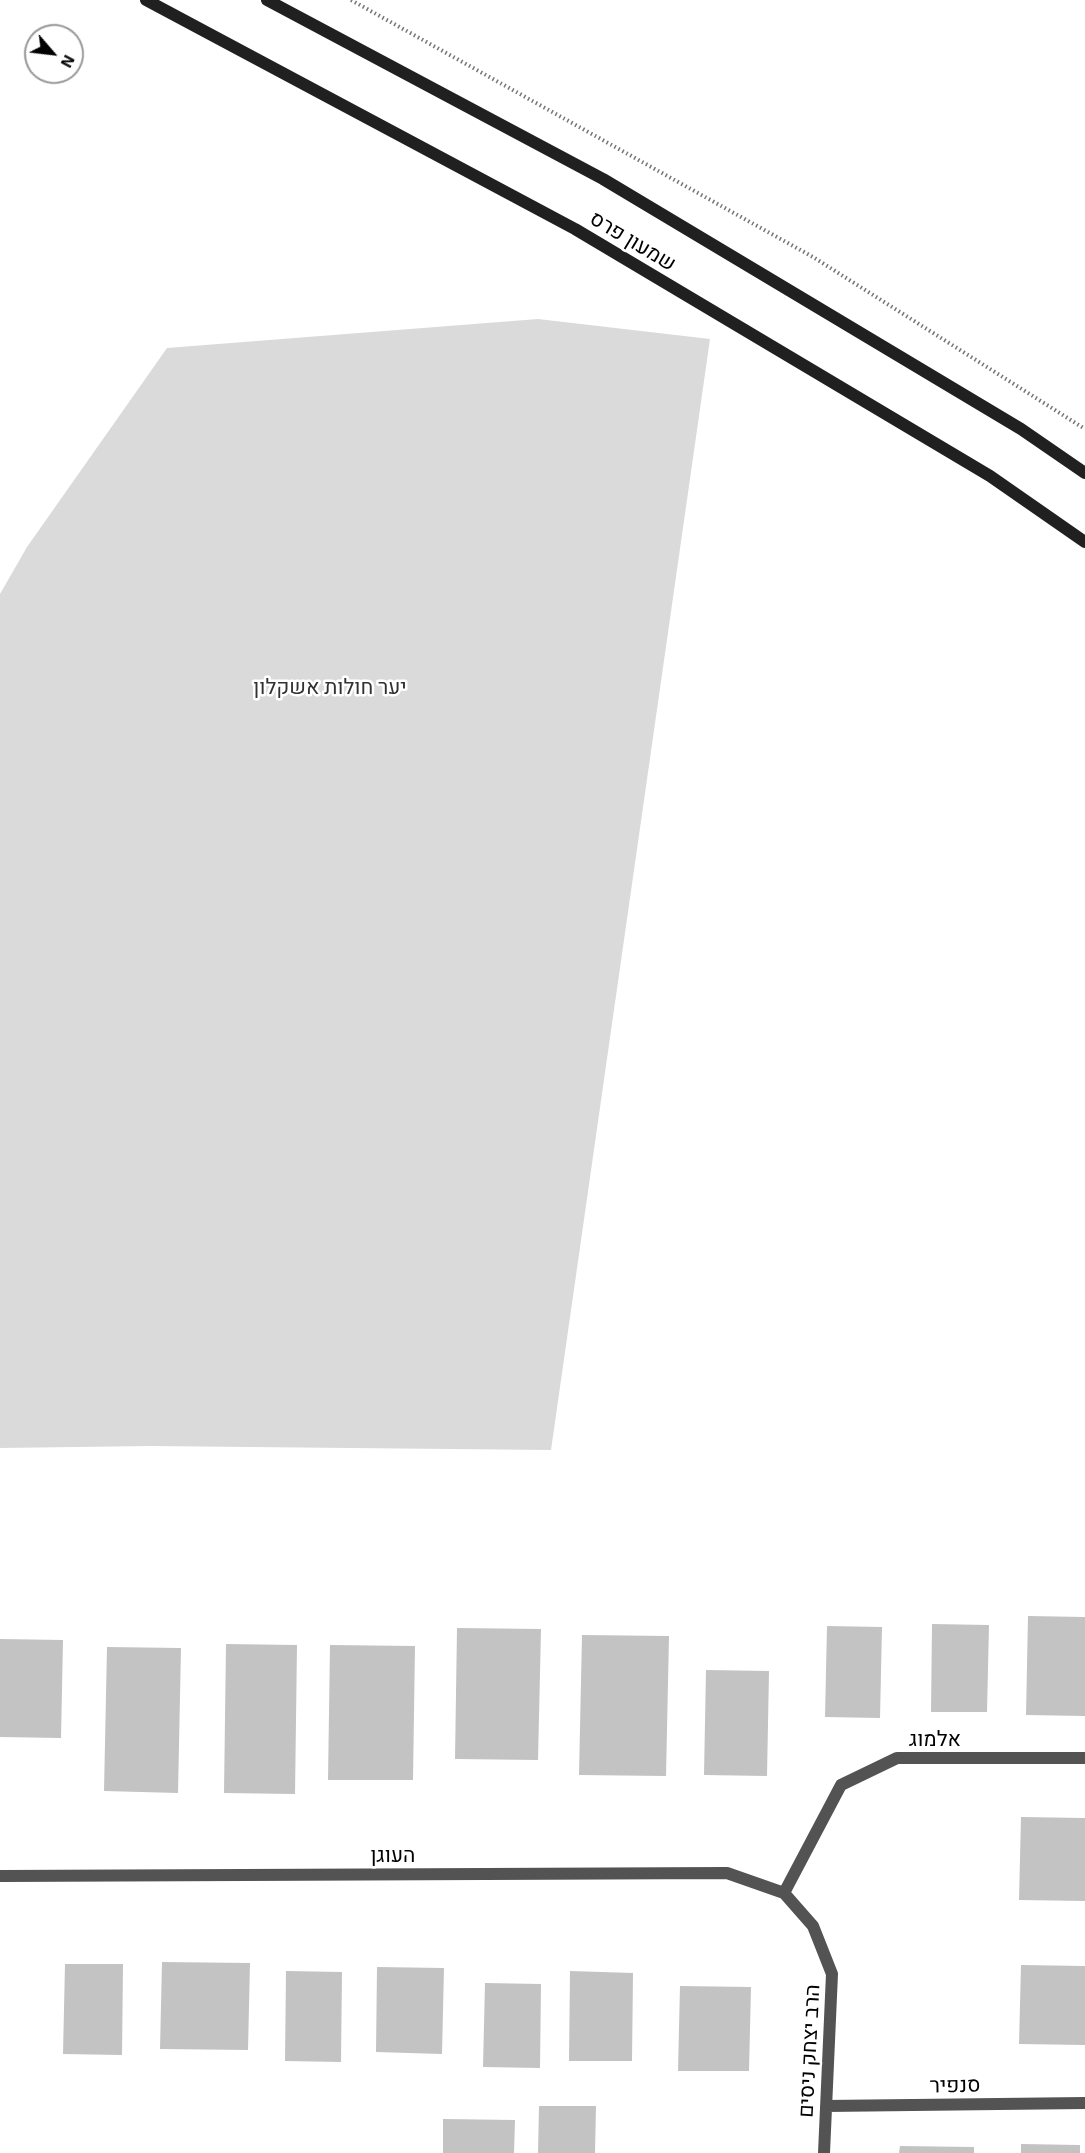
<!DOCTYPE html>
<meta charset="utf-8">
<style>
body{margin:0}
#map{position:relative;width:1085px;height:2153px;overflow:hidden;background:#fff;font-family:"Exo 2",sans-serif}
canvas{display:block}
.north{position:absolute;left:24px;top:24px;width:60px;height:60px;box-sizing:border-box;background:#fff;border:2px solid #999;border-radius:50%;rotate:118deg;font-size:16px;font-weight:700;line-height:24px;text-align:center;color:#000}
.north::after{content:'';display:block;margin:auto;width:21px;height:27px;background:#000;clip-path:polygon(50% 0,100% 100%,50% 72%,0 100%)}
</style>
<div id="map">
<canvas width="1085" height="2153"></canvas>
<div class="north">N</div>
</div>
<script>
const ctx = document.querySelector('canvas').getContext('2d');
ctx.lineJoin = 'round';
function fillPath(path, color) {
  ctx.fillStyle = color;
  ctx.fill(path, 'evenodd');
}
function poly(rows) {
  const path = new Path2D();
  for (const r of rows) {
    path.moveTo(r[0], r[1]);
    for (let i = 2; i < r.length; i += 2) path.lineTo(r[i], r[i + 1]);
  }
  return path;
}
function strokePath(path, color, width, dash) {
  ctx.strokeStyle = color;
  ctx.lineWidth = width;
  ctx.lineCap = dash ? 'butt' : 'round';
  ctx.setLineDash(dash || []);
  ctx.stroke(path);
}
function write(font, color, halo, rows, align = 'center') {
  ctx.font = font + ' "Exo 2",Heebo,sans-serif';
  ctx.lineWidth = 5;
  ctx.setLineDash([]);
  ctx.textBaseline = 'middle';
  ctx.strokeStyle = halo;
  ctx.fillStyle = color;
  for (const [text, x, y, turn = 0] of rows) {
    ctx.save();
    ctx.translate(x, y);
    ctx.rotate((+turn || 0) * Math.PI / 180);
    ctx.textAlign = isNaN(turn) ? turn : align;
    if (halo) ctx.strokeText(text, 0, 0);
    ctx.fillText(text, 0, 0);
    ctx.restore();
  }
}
const green = poly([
 [538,319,710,339,551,1450,151,1446,0,1448,0,594,27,547,167,348]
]);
const building = poly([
 [1028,1616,1085,1617,1085,1716,1026,1715],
 [932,1624,989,1625,987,1712,931,1712],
 [827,1626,882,1627,880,1718,825,1717],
 [457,1628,541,1629,538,1760,455,1759],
 [582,1635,669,1636,666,1776,579,1775],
 [0,1639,63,1640,61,1738,0,1737],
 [226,1644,297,1645,295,1794,224,1793],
 [330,1645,415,1646,413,1780,328,1780],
 [107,1647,181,1648,178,1793,104,1791],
 [706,1670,769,1671,767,1776,704,1775],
 [1021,1817,1085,1818,1085,1901,1019,1900],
 [162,1962,250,1963,248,2050,160,2049],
 [65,1964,123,1964,122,2055,63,2054],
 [1021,1965,1085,1966,1085,2045,1019,2044],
 [377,1967,444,1968,442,2054,376,2052],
 [286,1971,342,1972,341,2062,285,2061],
 [570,1971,633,1973,632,2061,569,2061],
 [485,1983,541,1984,540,2068,483,2067],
 [680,1986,751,1987,749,2071,678,2071],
 [539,2106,596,2106,595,2153,538,2153],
 [443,2119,515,2120,514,2153,443,2153],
 [1021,2144,1080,2145,1080,2153,1021,2153],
 [900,2146,974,2147,974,2153,899,2153]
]);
const path = poly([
 [351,0,813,257,1085,429]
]);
const minor = poly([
 [0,1876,727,1873,784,1893],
 [784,1893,841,1785,897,1758,1085,1758],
 [784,1893,813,1926,832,1974,824,2153],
 [826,2106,1085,2103]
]);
const secondary = poly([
 [146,0,575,229,990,476,1085,542],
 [267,0,603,179,1021,429,1085,473]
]);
const streetNames = [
 ["שמעון פרס",633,241,31],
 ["אלמוג",935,1739],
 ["העוגן",393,1855],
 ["הרב יצחק ניסים",809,2051,-87],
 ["סנפיר",955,2085,-1]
];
const parkNames = [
 ["יער חולות אשקלון",330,687]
];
fillPath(green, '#dadada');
fillPath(building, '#c3c3c3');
strokePath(path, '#757575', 4, [1.5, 3]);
strokePath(minor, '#535353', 12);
strokePath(secondary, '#202020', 12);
write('21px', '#000', '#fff', streetNames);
write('21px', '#313131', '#fff', parkNames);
</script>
